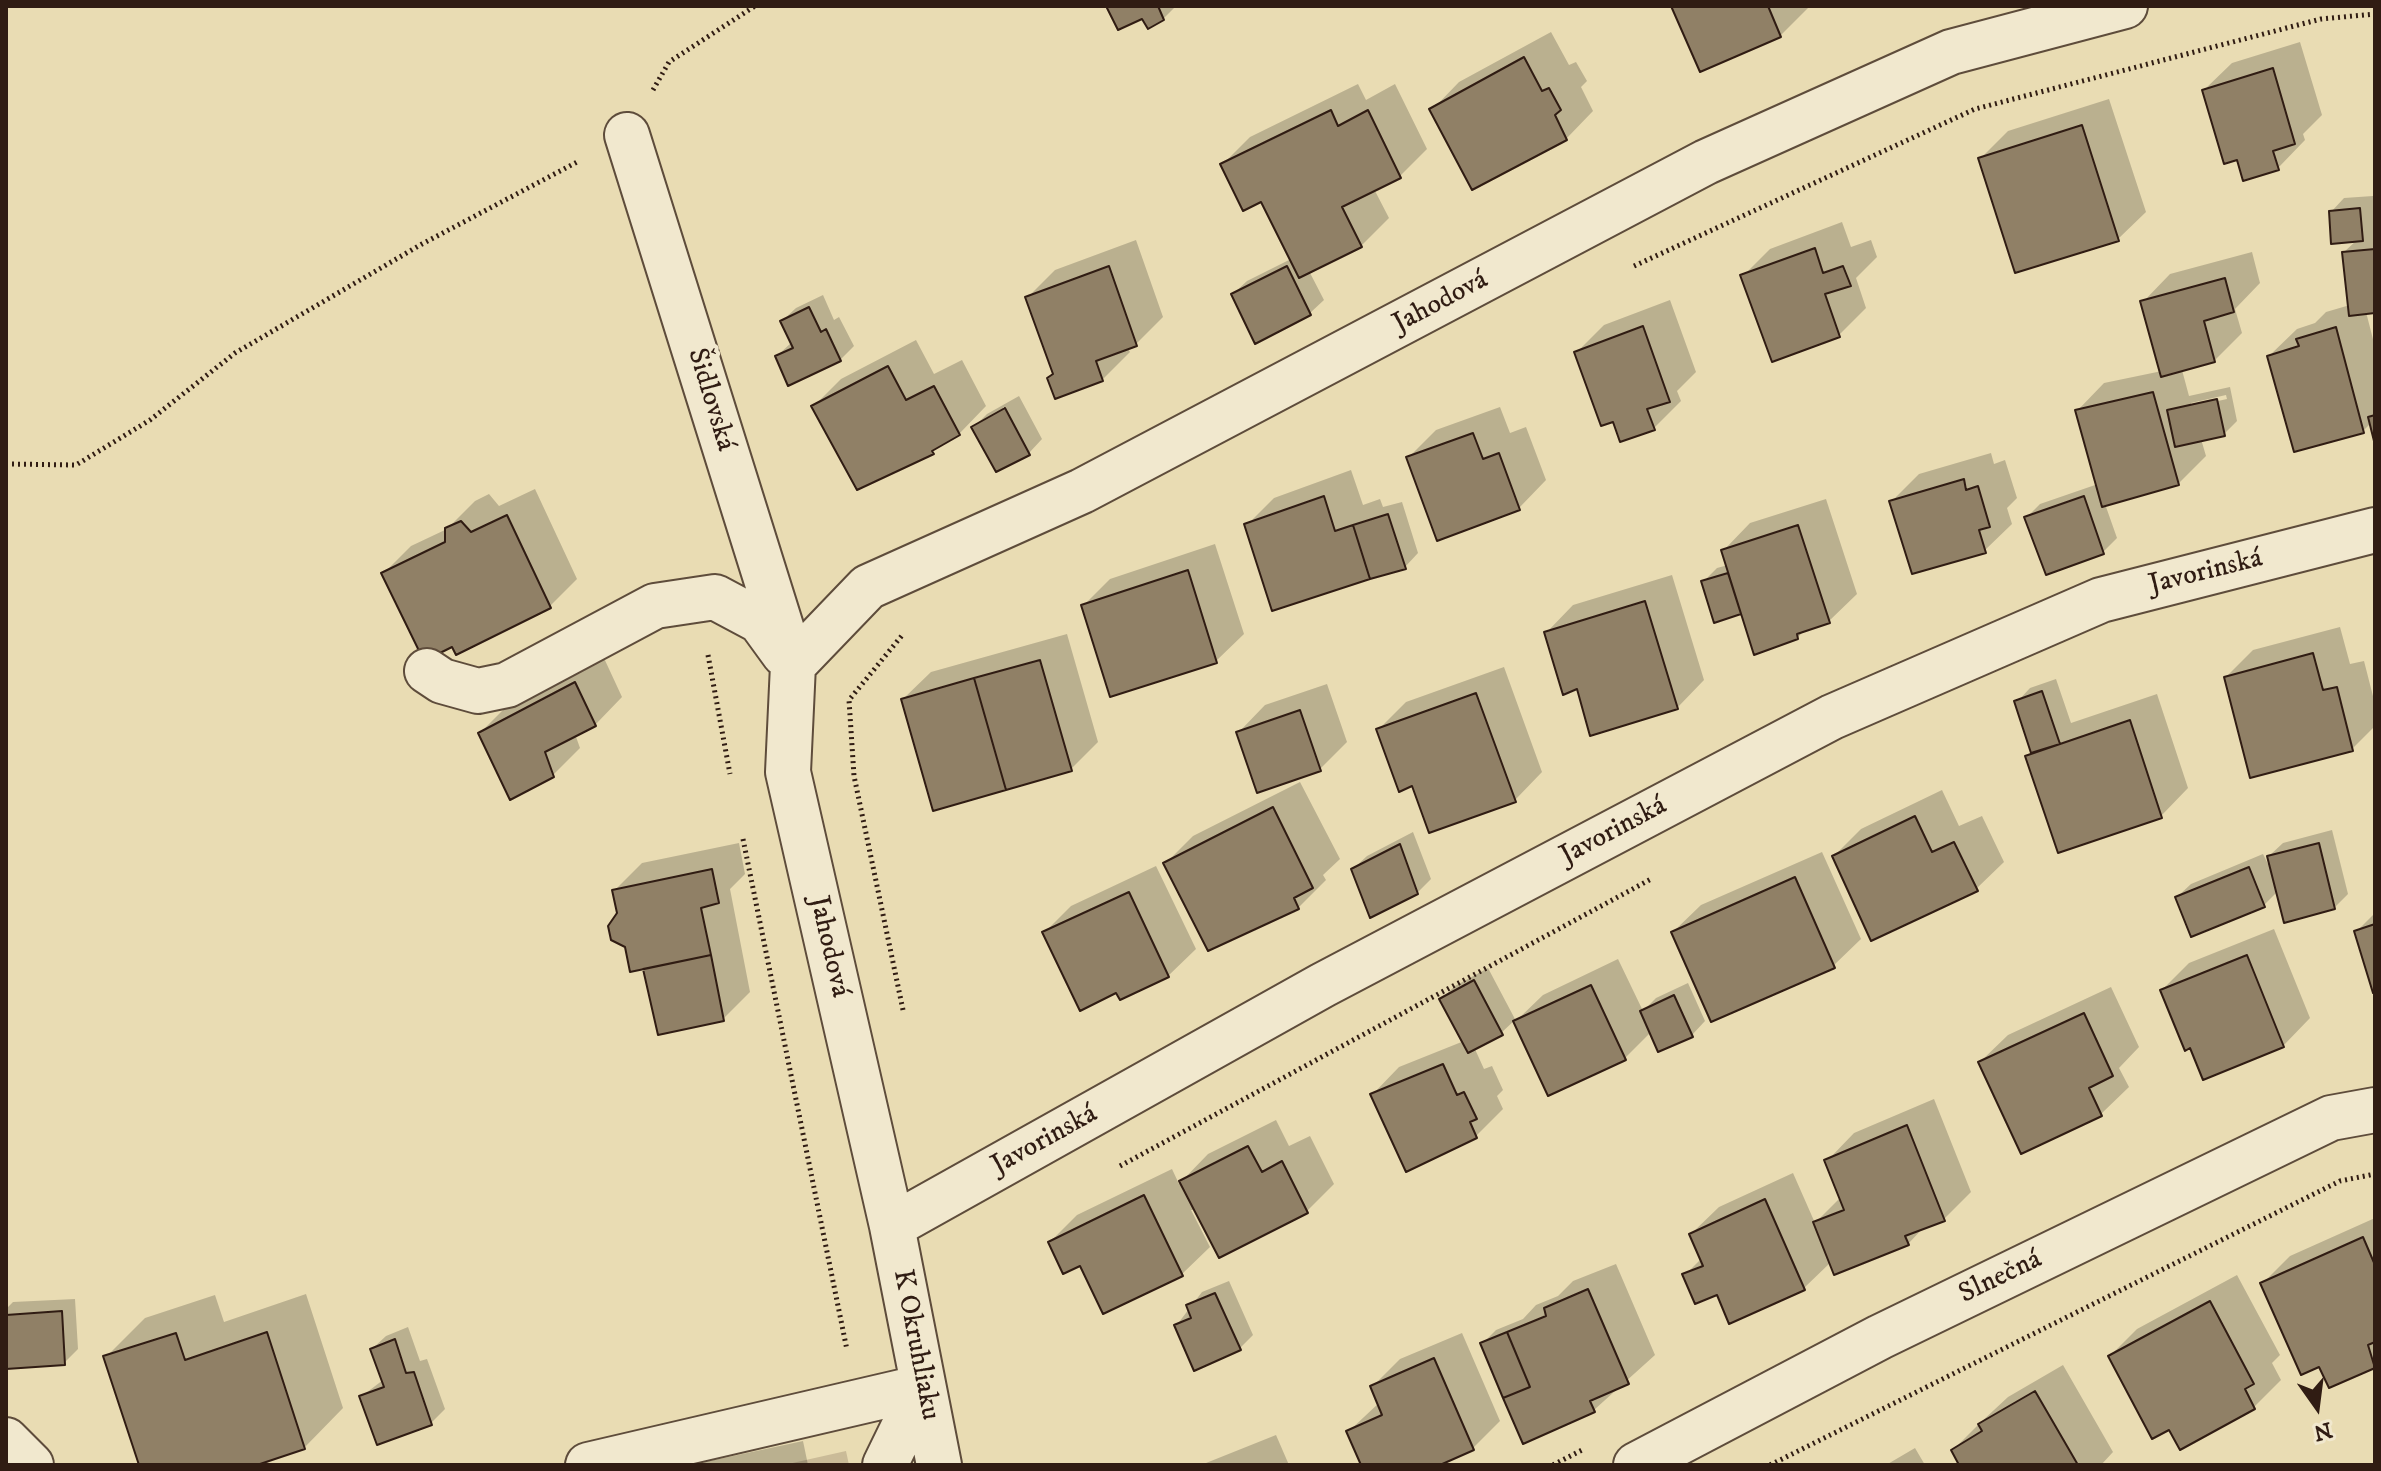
<!DOCTYPE html>
<meta charset="utf-8">
<style>
body{margin:0}
#map{position:relative;width:2381px;height:1471px;overflow:hidden;background:#e9dcb3;font-family:"IM FELL DW Pica",serif}
canvas{display:block}
.frame{position:absolute;inset:0;border:8px solid #301c13;pointer-events:none}
.north{position:absolute;left:2277px;top:1367px;width:80px;height:80px;-webkit-text-stroke:6px #f1e8ce;paint-order:stroke;rotate:166deg;font-size:22px;font-weight:700;line-height:32px;text-align:center;color:#301c13}
.north::after{content:'';display:block;margin:auto;width:28px;height:36px;background:#301c13;clip-path:polygon(50% 0,100% 100%,50% 72%,0 100%)}
</style>
<div id="map">
<canvas width="2381" height="1471"></canvas>
<div class="frame"></div>
<div class="north">N</div>
</div>
<script>
const ctx = document.querySelector('canvas').getContext('2d');
ctx.lineJoin = 'round';
function fillPath(path, color) {
  ctx.fillStyle = color;
  ctx.fill(path, 'evenodd');
}
function poly(rows) {
  const path = new Path2D();
  for (const r of rows) {
    path.moveTo(r[0], r[1]);
    for (let i = 2; i < r.length; i += 2) path.lineTo(r[i], r[i + 1]);
  }
  return path;
}
function strokePath(path, color, width, dash) {
  ctx.strokeStyle = color;
  ctx.lineWidth = width;
  ctx.lineCap = dash ? 'butt' : 'round';
  ctx.setLineDash(dash || []);
  ctx.stroke(path);
}
function write(font, color, halo, rows, align = 'center') {
  ctx.font = font + ' "IM FELL DW Pica",serif';
  ctx.lineWidth = 8;
  ctx.setLineDash([]);
  ctx.textBaseline = 'middle';
  ctx.strokeStyle = halo;
  ctx.fillStyle = color;
  for (const [text, x, y, turn = 0] of rows) {
    ctx.save();
    ctx.translate(x, y);
    ctx.rotate((+turn || 0) * Math.PI / 180);
    ctx.textAlign = isNaN(turn) ? turn : align;
    if (halo) ctx.strokeText(text, 0, 0);
    ctx.fillText(text, 0, 0);
    ctx.restore();
  }
}
const green = poly([
 [846,1451,849,1465,788,1465,788,1464]
]);
const shadow = poly([
 [1108,6,1176,6,1163,19],
 [1673,6,1807,6,1808,8,1780,36],
 [1551,32,1569,65,1576,62,1587,81,1581,87,1593,111,1566,139,1432,110,1459,82],
 [2300,42,2322,115,2303,134,2305,140,2278,168,2238,157,2204,90,2232,63],
 [1358,84,1366,100,1395,84,1427,149,1400,176,1374,189,1389,218,1361,246,1309,271,1324,300,1310,313,1256,341,1233,294,1247,281,1291,259,1262,199,1223,164,1250,137],
 [2109,99,2146,212,2118,239,1980,159,2008,131],
 [2373,196,2375,311,2366,312,2375,347,2375,438,2371,423,2363,431,2269,356,2297,329,2315,323,2326,312,2350,305,2344,252,2357,240,2331,212,2344,198],
 [1842,222,1851,247,1871,240,1877,257,1856,278,1866,308,1839,335,1743,276,1770,249],
 [1136,240,1163,317,1136,344,1127,347,1130,352,1102,380,1055,373,1028,297,1055,270],
 [2252,252,2260,283,2235,309,2242,333,2214,361,2182,370,2189,396,2230,387,2237,421,2224,434,2201,439,2206,456,2178,484,2105,504,2117,538,2103,552,2027,517,2040,504,2098,484,2077,411,2104,383,2162,371,2143,302,2170,274],
 [2226,395,2227,399,2191,407,2191,403],
 [823,295,834,320,839,317,854,346,840,360,777,356,792,342,782,321,796,308],
 [1670,300,1696,372,1677,391,1681,401,1654,428,1614,420,1577,352,1604,325],
 [916,340,934,374,962,360,986,406,959,434,814,406,841,379],
 [1019,396,1042,439,1029,453,974,427,987,414],
 [1500,407,1510,433,1526,427,1546,480,1519,508,1409,457,1436,430],
 [1991,453,1994,464,2005,460,2017,498,2007,508,2012,524,1984,551,1892,501,1919,474],
 [1351,470,1363,505,1380,499,1383,507,1402,502,1418,553,1405,567,1247,525,1274,498],
 [535,489,577,579,550,606,453,645,383,574,411,546,447,529,475,501,489,494,499,506],
 [1826,499,1857,594,1829,621,1806,629,1797,638,1742,610,1740,612,1703,582,1717,568,1728,565,1723,551,1750,523],
 [1215,544,1244,634,1216,661,1083,606,1110,579],
 [1672,575,1704,680,1677,708,1578,687,1546,633,1573,605],
 [2340,627,2350,664,2364,661,2375,704,2375,726,2352,749,2226,677,2253,650],
 [1067,634,1098,742,1071,769,903,699,931,672],
 [603,656,622,697,595,725,575,734,580,748,553,775,480,733,507,706],
 [1504,667,1542,772,1515,800,1413,784,1379,729,1406,702],
 [2056,679,2071,723,2157,694,2188,788,2161,816,2027,756,2033,751,2017,702,2030,688],
 [1327,684,1347,742,1320,769,1238,733,1265,705],
 [1300,782,1340,859,1323,875,1326,880,1298,908,1166,863,1193,836],
 [1942,790,1959,826,1982,816,2004,862,1976,889,1834,856,1861,829],
 [2332,830,2348,894,2334,908,2278,891,2264,905,2177,897,2191,884,2263,854,2274,876,2269,856,2283,843],
 [1413,832,1431,879,1417,893,1353,869,1367,856],
 [739,843,745,874,730,889,750,992,723,1019,645,967,631,970,624,946,615,890,642,863],
 [1822,852,1861,939,1833,966,1673,932,1701,905],
 [1156,866,1196,949,1168,976,1117,990,1044,933,1071,906],
 [2375,913,2375,990,2356,932],
 [2274,929,2310,1018,2283,1046,2191,1045,2162,990,2189,963],
 [1618,959,1643,1011,1656,998,1688,983,1705,1021,1692,1035,1651,1032,1625,1058,1549,1093,1515,1020,1501,1033,1474,1047,1484,1069,1492,1066,1503,1090,1497,1096,1503,1109,1476,1136,1372,1095,1399,1067,1464,1041,1441,999,1455,986,1488,968,1516,1021,1543,995],
 [2111,987,2139,1047,2119,1068,2129,1087,2101,1114,2022,1152,1980,1062,2008,1035],
 [1934,1099,1971,1192,1944,1219,1925,1226,1908,1244,1831,1262,1804,1288,1718,1293,1685,1275,1702,1258,1691,1234,1719,1207,1793,1173,1815,1223,1841,1197,1827,1161,1854,1133],
 [1276,1120,1289,1146,1310,1136,1334,1184,1307,1211,1191,1210,1210,1247,1182,1274,1104,1311,1081,1263,1050,1242,1077,1215,1172,1169,1179,1184,1208,1154],
 [2375,1218,2375,1366,2330,1386,2320,1364,2262,1284,2290,1256],
 [1616,1264,1655,1355,1594,1410,1483,1343,1496,1330,1523,1319,1536,1305,1558,1296,1573,1281],
 [2237,1275,2280,1355,2272,1363,2281,1380,2254,1407,2170,1428,2110,1356,2137,1329],
 [1229,1281,1253,1335,1240,1348,1176,1326,1202,1292],
 [306,1294,343,1408,304,1448,273,1457,266,1465,141,1465,106,1357,145,1318,215,1295,224,1322],
 [75,1299,78,1349,64,1363,6,1367,6,1309,13,1302],
 [408,1327,420,1361,427,1359,445,1409,431,1423,378,1442,362,1396,383,1380,372,1349,386,1336],
 [1462,1333,1500,1421,1473,1448,1442,1465,1363,1465,1348,1432,1380,1402,1373,1386,1400,1359],
 [2063,1365,2113,1452,2101,1465,1962,1465,1953,1450,1980,1423,2008,1397],
 [1276,1435,1289,1465,1201,1465],
 [803,1441,808,1465,691,1465],
 [1915,1448,1925,1465,1886,1465]
]);
const building = poly([
 [1106,6,1158,6,1164,20,1148,29,1142,19,1118,30,1106,6],
 [1671,6,1768,6,1781,37,1700,72,1671,6],
 [1524,57,1542,91,1549,88,1561,110,1555,115,1567,140,1472,190,1429,109,1524,57],
 [2273,68,2295,144,2273,151,2279,170,2243,181,2237,160,2224,164,2202,90,2273,68],
 [1331,110,1338,126,1368,110,1401,178,1342,207,1362,247,1299,278,1261,202,1243,211,1220,164,1331,110],
 [2082,125,2119,241,2015,273,1978,158,2082,125],
 [2360,208,2363,241,2331,244,2329,211,2360,208],
 [1815,248,1823,273,1843,266,1851,286,1825,294,1840,337,1772,362,1740,275,1815,248],
 [2375,249,2375,313,2349,316,2342,252,2375,249],
 [1109,266,1137,346,1096,361,1103,381,1055,399,1047,378,1053,374,1025,297,1109,266],
 [1287,266,1311,315,1255,344,1231,294,1287,266],
 [2225,278,2234,312,2204,321,2215,362,2161,377,2140,301,2225,278],
 [809,307,821,332,826,329,841,361,788,386,775,356,793,348,780,321,809,307],
 [1643,326,1670,402,1647,409,1655,430,1620,442,1613,422,1601,426,1574,352,1643,326],
 [2336,327,2364,433,2294,452,2267,356,2299,346,2296,339,2336,327],
 [888,366,906,400,934,386,960,435,932,451,934,454,857,490,811,406,888,366],
 [2153,392,2179,485,2102,507,2075,410,2153,392],
 [2217,399,2225,436,2175,447,2167,410,2217,399],
 [1005,408,1030,455,996,472,971,427,1005,408],
 [2375,415,2375,445,2368,417,2375,415],
 [1473,433,1483,459,1499,453,1520,510,1437,541,1406,457,1473,433],
 [1964,479,1966,490,1978,486,1990,527,1979,530,1986,553,1912,574,1889,501,1964,479],
 [1324,496,1335,531,1353,525,1370,579,1272,611,1244,524,1324,496],
 [2084,496,2104,554,2046,575,2024,517,2084,496],
 [1388,514,1406,569,1370,579,1353,525,1388,514],
 [507,515,551,608,456,655,452,647,424,661,381,573,445,542,445,528,461,521,471,532,507,515],
 [1798,525,1830,623,1797,634,1798,639,1754,655,1721,550,1798,525],
 [1188,570,1217,663,1110,697,1081,605,1188,570],
 [1728,573,1741,614,1714,623,1701,581,1728,573],
 [1645,601,1678,709,1590,736,1577,689,1563,695,1544,632,1645,601],
 [2313,653,2323,690,2337,687,2353,751,2250,778,2224,677,2313,653],
 [1040,660,1072,771,1006,790,974,678,1040,660],
 [974,678,1006,790,933,811,901,699,974,678],
 [575,682,596,726,545,752,554,777,510,800,478,733,575,682],
 [2042,691,2060,744,2031,753,2014,701,2042,691],
 [1476,693,1516,802,1429,833,1412,786,1399,792,1376,729,1476,693],
 [1300,710,1321,771,1257,793,1236,732,1300,710],
 [2130,720,2162,818,2058,853,2025,756,2130,720],
 [1273,807,1313,888,1294,898,1299,909,1208,951,1163,863,1273,807],
 [1915,816,1932,852,1954,842,1978,891,1871,941,1832,856,1915,816],
 [2319,843,2335,909,2284,923,2267,856,2319,843],
 [1400,844,1418,894,1370,918,1351,869,1400,844],
 [2249,867,2265,907,2191,937,2175,897,2249,867],
 [712,869,719,903,701,908,711,955,630,972,625,947,611,940,608,926,617,913,612,890,712,869],
 [1795,877,1835,968,1711,1022,1671,932,1795,877],
 [1129,892,1169,977,1120,1000,1116,993,1080,1011,1042,932,1129,892],
 [2375,924,2375,992,2373,993,2354,931,2375,924],
 [711,955,724,1021,658,1035,643,969,711,955],
 [2247,955,2284,1047,2203,1080,2190,1048,2185,1051,2160,990,2247,955],
 [1474,980,1503,1035,1468,1053,1439,999,1474,980],
 [1591,985,1626,1060,1548,1096,1513,1021,1591,985],
 [1674,995,1693,1037,1658,1052,1640,1011,1674,995],
 [2084,1013,2113,1076,2089,1088,2102,1116,2021,1154,1978,1062,2084,1013],
 [1443,1064,1457,1095,1464,1092,1477,1119,1470,1122,1477,1138,1406,1172,1370,1094,1443,1064],
 [1907,1125,1945,1221,1905,1236,1909,1245,1834,1275,1813,1222,1844,1210,1824,1160,1907,1125],
 [1248,1146,1262,1172,1282,1161,1308,1213,1219,1258,1179,1181,1248,1146],
 [1144,1195,1183,1276,1103,1314,1080,1266,1063,1274,1048,1242,1144,1195],
 [1765,1199,1805,1290,1729,1324,1717,1295,1695,1304,1682,1274,1703,1266,1689,1234,1765,1199],
 [2363,1237,2375,1265,2375,1342,2368,1345,2375,1368,2329,1388,2319,1367,2301,1375,2260,1283,2363,1237],
 [1588,1289,1629,1384,1590,1401,1595,1412,1523,1444,1503,1398,1530,1387,1507,1332,1546,1316,1544,1308,1588,1289],
 [1215,1293,1241,1350,1194,1371,1174,1325,1191,1318,1186,1305,1215,1293],
 [2210,1301,2254,1384,2245,1389,2255,1409,2180,1450,2169,1430,2152,1439,2108,1356,2210,1301],
 [62,1311,65,1365,6,1369,6,1315,62,1311],
 [267,1332,305,1449,257,1465,139,1465,103,1356,176,1333,185,1360,267,1332],
 [1507,1332,1530,1387,1503,1398,1480,1343,1507,1332],
 [395,1339,406,1373,414,1372,432,1425,377,1445,359,1396,384,1387,370,1349,395,1339],
 [1434,1358,1474,1450,1440,1465,1361,1465,1346,1431,1382,1415,1370,1386,1434,1358],
 [2035,1391,2078,1465,1959,1465,1951,1450,1982,1431,1978,1424,2035,1391]
]);
const path = poly([
 [653,90,669,62,755,6],
 [1634,266,1975,109,2321,19,2375,14],
 [6,464,76,465,150,420,235,353,422,244,579,161],
 [708,655,730,774],
 [743,839,847,1350],
 [903,1010,854,776,849,700,904,633],
 [1120,1166,1653,878],
 [1553,1465,1584,1449],
 [1770,1465,2340,1181,2375,1174]
]);
const minor = poly([
 [627,135,793,665],
 [427,671,442,681,478,691,507,685,655,606,715,597,760,621,784,654],
 [892,1226,1323,985,1832,717,2101,600,2375,530],
 [6,1440,31,1465],
 [588,1465,923,1387],
 [885,1465,923,1387],
 [939,1465,892,1226,788,772,793,665,868,587,1082,491,1706,162,1951,52,2125,6],
 [1636,1465,1880,1337,2331,1118,2375,1110]
]);
const streetNames = [
 ["Jahodová",1441,303,-28],
 ["Šidlovská",710,400,73],
 ["Javorinská",2206,573,-14],
 ["Javorinská",1614,832,-28],
 ["Jahodová",828,947,77],
 ["Javorinská",1045,1141,-29],
 ["Slnečná",2001,1278,-26],
 ["K Okruhliaku",915,1345,79]
];
fillPath(green, '#cabb98');
fillPath(shadow, '#0003');
fillPath(building, '#908066');
strokePath(building, '#301c13', 2);
strokePath(minor, '#5e4c3b', 48);
strokePath(path, '#301c13', 5, [2, 4]);
strokePath(minor, '#f1e8ce', 44);
write('28px', '#301c13', '#f1e8ce', streetNames);
</script>
